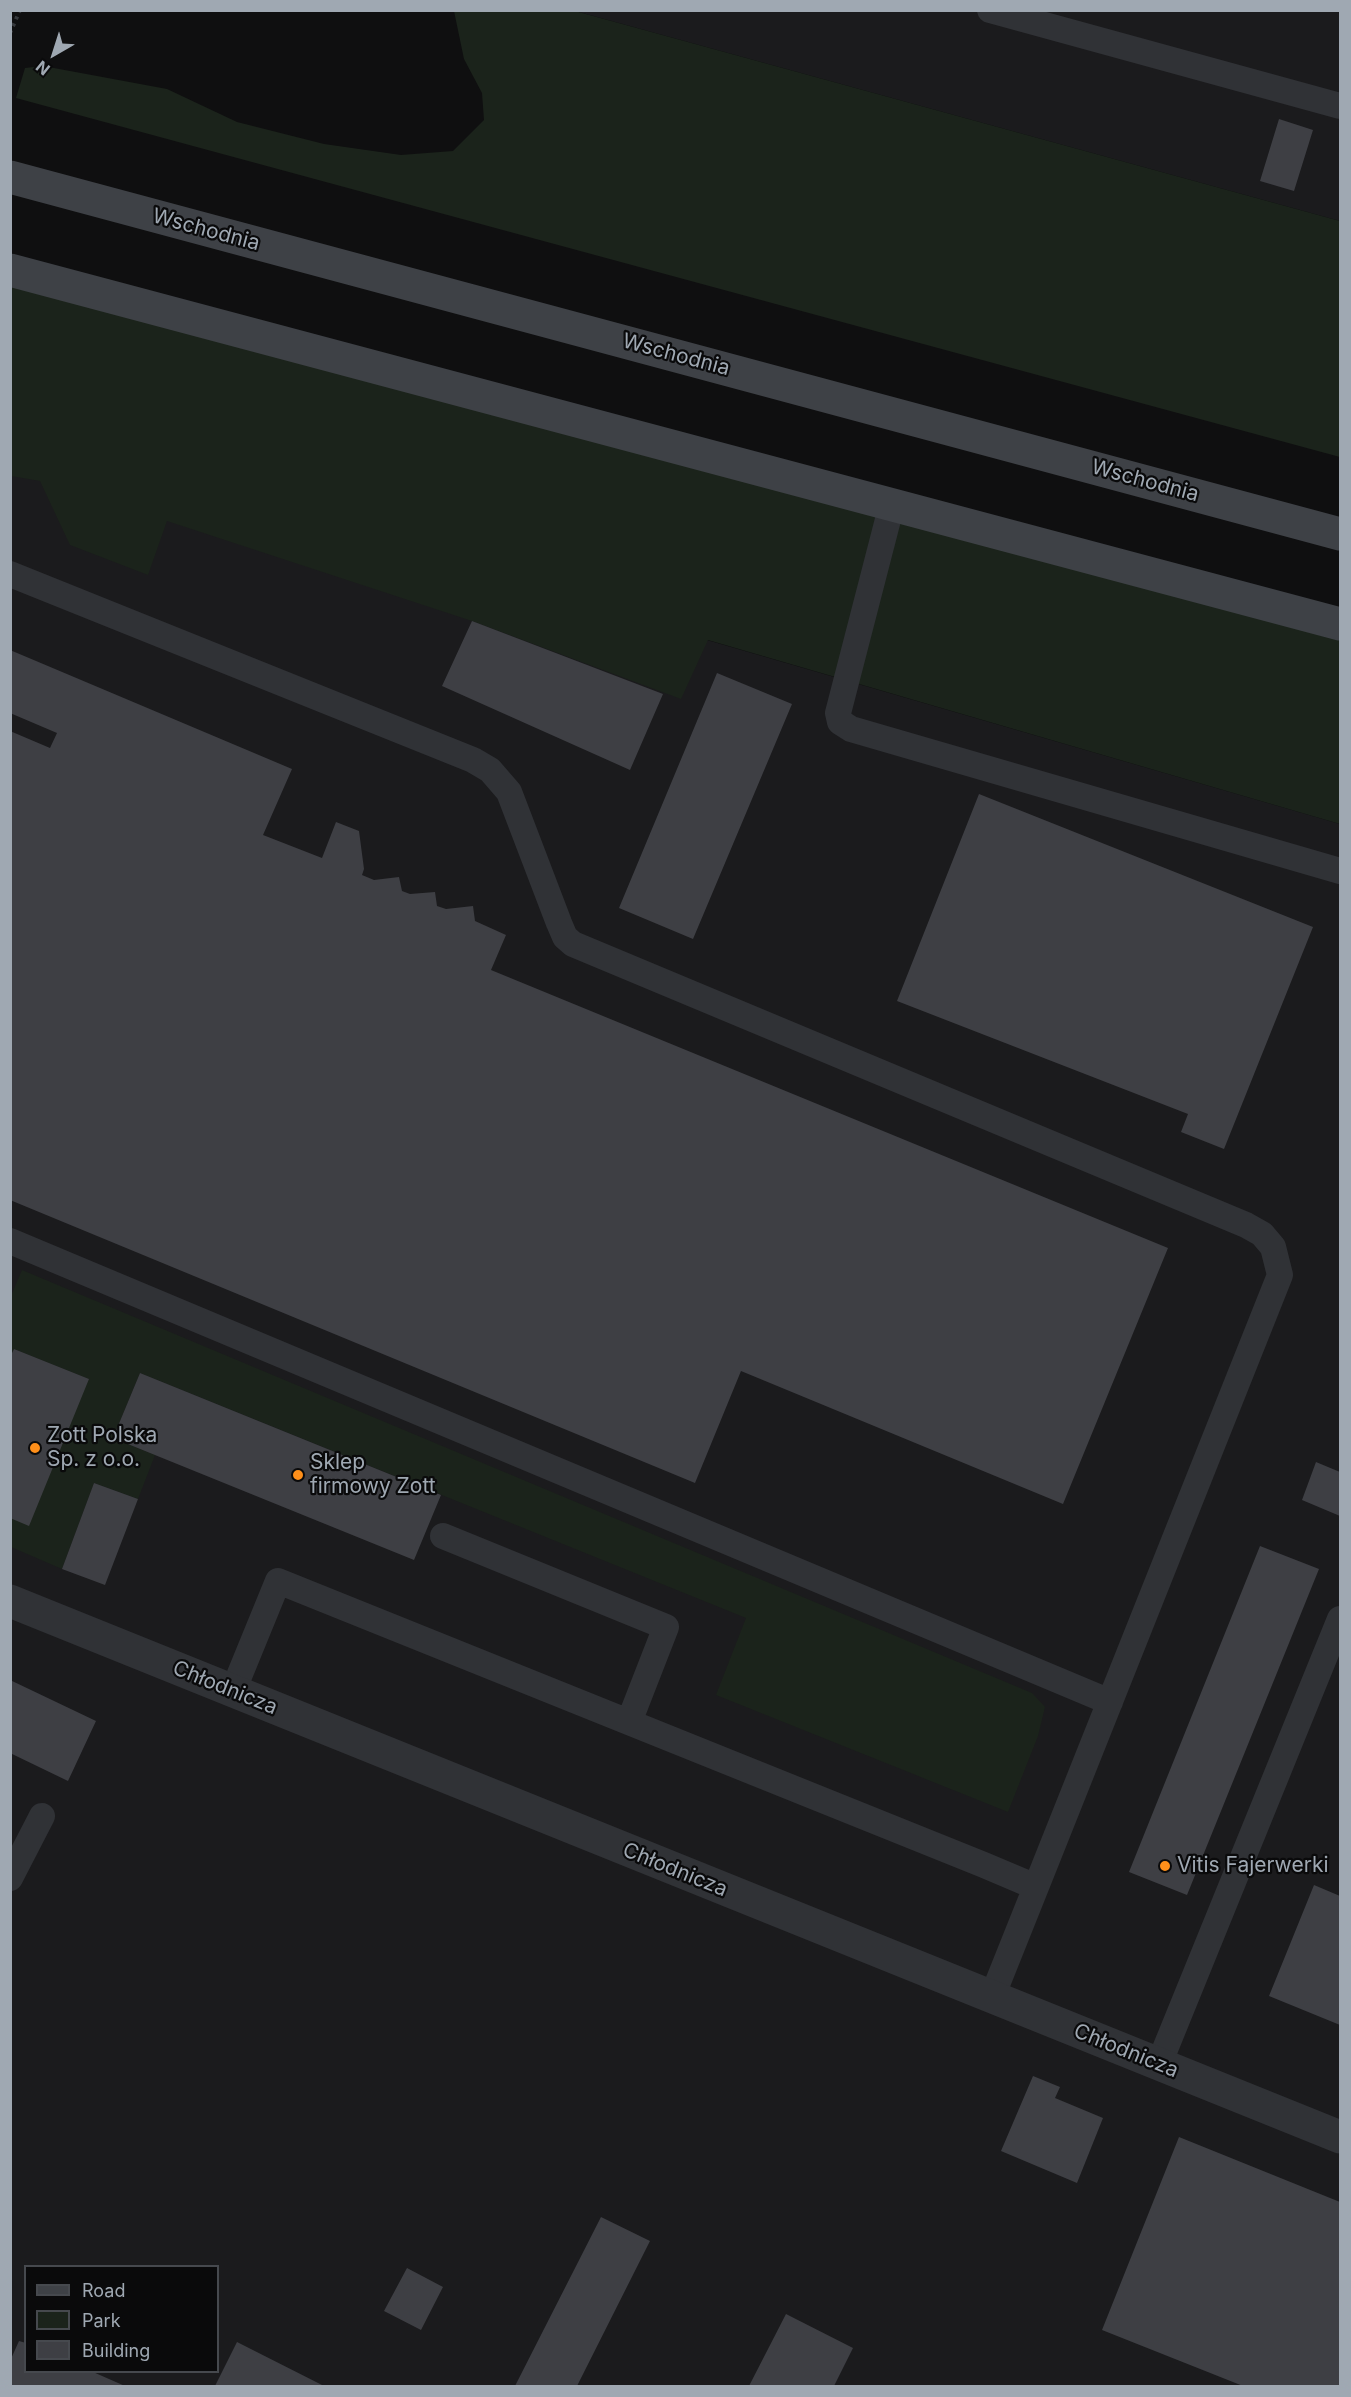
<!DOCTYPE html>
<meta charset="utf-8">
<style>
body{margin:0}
#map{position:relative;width:1351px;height:2397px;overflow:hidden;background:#0f0f10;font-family:Inter,sans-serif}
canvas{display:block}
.frame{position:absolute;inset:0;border:12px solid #9fa8b2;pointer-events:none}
.legend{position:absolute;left:24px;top:2265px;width:195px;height:108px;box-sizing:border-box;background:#0a0a0b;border:2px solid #46494e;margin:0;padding:8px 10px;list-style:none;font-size:18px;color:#9fa8b2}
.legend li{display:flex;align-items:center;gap:12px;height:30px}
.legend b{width:30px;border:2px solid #46494e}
.north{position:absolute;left:24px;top:24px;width:60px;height:60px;-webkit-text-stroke:4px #0a0a0b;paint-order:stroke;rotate:219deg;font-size:16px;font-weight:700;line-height:24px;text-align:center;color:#9fa8b2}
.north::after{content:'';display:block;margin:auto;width:21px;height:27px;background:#9fa8b2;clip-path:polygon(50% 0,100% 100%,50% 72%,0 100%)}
</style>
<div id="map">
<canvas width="1351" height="2397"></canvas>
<div class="frame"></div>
<ul class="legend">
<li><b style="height:8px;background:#3e4146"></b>Road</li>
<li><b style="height:16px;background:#1b231b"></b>Park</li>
<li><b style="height:16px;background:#3e3f44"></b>Building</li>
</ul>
<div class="north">N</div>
</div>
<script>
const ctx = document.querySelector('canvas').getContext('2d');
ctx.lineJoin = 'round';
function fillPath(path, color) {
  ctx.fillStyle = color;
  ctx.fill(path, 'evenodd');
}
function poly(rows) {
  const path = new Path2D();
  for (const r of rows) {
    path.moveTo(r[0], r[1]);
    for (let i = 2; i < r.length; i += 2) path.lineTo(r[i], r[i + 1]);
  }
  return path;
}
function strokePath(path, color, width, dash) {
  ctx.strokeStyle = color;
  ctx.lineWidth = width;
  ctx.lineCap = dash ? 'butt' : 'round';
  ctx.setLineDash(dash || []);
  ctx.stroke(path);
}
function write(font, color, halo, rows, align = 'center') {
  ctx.font = font + ' Inter,sans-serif';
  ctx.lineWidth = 4.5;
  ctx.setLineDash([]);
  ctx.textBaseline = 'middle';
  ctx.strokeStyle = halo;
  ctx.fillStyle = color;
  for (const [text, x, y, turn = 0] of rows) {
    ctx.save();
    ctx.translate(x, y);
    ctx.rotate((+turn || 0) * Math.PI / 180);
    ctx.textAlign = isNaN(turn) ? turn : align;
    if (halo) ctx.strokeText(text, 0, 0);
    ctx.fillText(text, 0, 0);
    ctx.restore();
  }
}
const built = poly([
 [575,11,1340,11,1340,221],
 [10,448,707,640,1340,824,1340,2386,11,2386],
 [26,2266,218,2266,218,2372,26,2372]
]);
const green = poly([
 [454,11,575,11,1340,221,1340,457,16,98,25,68,43,66,167,89,237,122,324,144,401,155,453,151,484,120,482,93,464,59],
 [10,270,1340,624,1340,824,708,640,681,699,472,621,167,521,148,575,70,545,40,481,11,476],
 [22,1270,1032,1693,1045,1707,1038,1736,1008,1812,716,1695,746,1618,140,1373,113,1438,155,1455,138,1499,94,1483,62,1569,11,1547,11,1518,89,1379,14,1349,11,1357,11,1296]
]);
const building = poly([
 [1279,119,1313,130,1294,191,1260,181],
 [472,621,663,694,630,770,442,686],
 [10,650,292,769,263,835,322,858,336,822,359,831,364,869,362,875,374,880,399,877,402,891,410,894,435,892,437,906,446,909,473,906,475,921,506,935,491,970,1168,1248,1063,1504,741,1371,695,1483,10,1200,10,731,50,748,57,733,10,713],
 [717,673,792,704,693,939,619,908],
 [979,794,1313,927,1224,1149,1181,1132,1188,1114,897,1001],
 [14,1349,89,1379,29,1526,10,1518,10,1357],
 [140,1373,441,1495,414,1560,113,1438],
 [1316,1462,1340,1472,1340,1516,1302,1500],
 [94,1483,138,1499,105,1585,62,1569],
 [1260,1546,1319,1569,1187,1895,1129,1872],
 [10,1680,96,1721,68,1781,10,1753],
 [1314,1885,1340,1896,1340,2025,1269,1996],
 [1033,2076,1060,2087,1055,2098,1103,2118,1077,2183,1001,2151],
 [1179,2137,1340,2202,1340,2386,1243,2386,1102,2330],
 [601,2217,650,2241,577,2386,515,2386],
 [407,2268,443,2287,421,2330,384,2311],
 [786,2314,853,2348,834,2386,749,2386],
 [19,2341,26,2343,26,2372,93,2372,125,2386,10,2386,10,2361],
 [237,2342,324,2386,215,2386]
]);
const path = poly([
 [10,33,20,10]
]);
const lane = poly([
 [990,10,1340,106],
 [892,504,838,713,840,722,851,729,1340,871],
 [10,574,473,760,490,770,509,792,559,923,565,937,573,944,1246,1225,1262,1234,1273,1247,1280,1275,1036,1887],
 [10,1241,1110,1702],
 [443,1536,666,1627,629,1722],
 [233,1691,278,1581,984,1865,1036,1887,992,1997],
 [10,1878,42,1816],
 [1159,2064,1340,1619]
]);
const street = poly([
 [10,1601,1340,2137]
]);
const secondary = poly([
 [10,177,1340,534],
 [10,270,1340,624]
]);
const markers = [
 [35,1448,6,"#fe8f1a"],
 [298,1475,6,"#fe8f1a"],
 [1165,1866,6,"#fe8f1a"]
];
const streetNames = [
 ["Wschodnia",206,230,15],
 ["Wschodnia",676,355,15],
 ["Wschodnia",1145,481,15],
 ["Chłodnicza",225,1688,22],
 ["Chłodnicza",675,1870,22],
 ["Chłodnicza",1126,2051,22]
];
const poiNames = [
 ["Zott Polska",47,1436],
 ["Sp. z o.o.",47,1460],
 ["Sklep",310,1463],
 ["firmowy Zott",310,1487],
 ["Vitis Fajerwerki",1177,1866]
];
fillPath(built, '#1b1b1d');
fillPath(green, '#1b231b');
fillPath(building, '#3e3f44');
strokePath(path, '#36393d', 4, [3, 4.5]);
strokePath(lane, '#303236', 26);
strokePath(street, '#303236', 33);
strokePath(secondary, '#3e4146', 33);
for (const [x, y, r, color] of markers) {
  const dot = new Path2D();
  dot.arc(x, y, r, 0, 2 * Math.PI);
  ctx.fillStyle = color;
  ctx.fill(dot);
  strokePath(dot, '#0a0a0b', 2);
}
write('21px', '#9fa8b2', '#0a0a0b', streetNames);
write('21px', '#9fa8b2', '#0a0a0b', poiNames, 'left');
</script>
